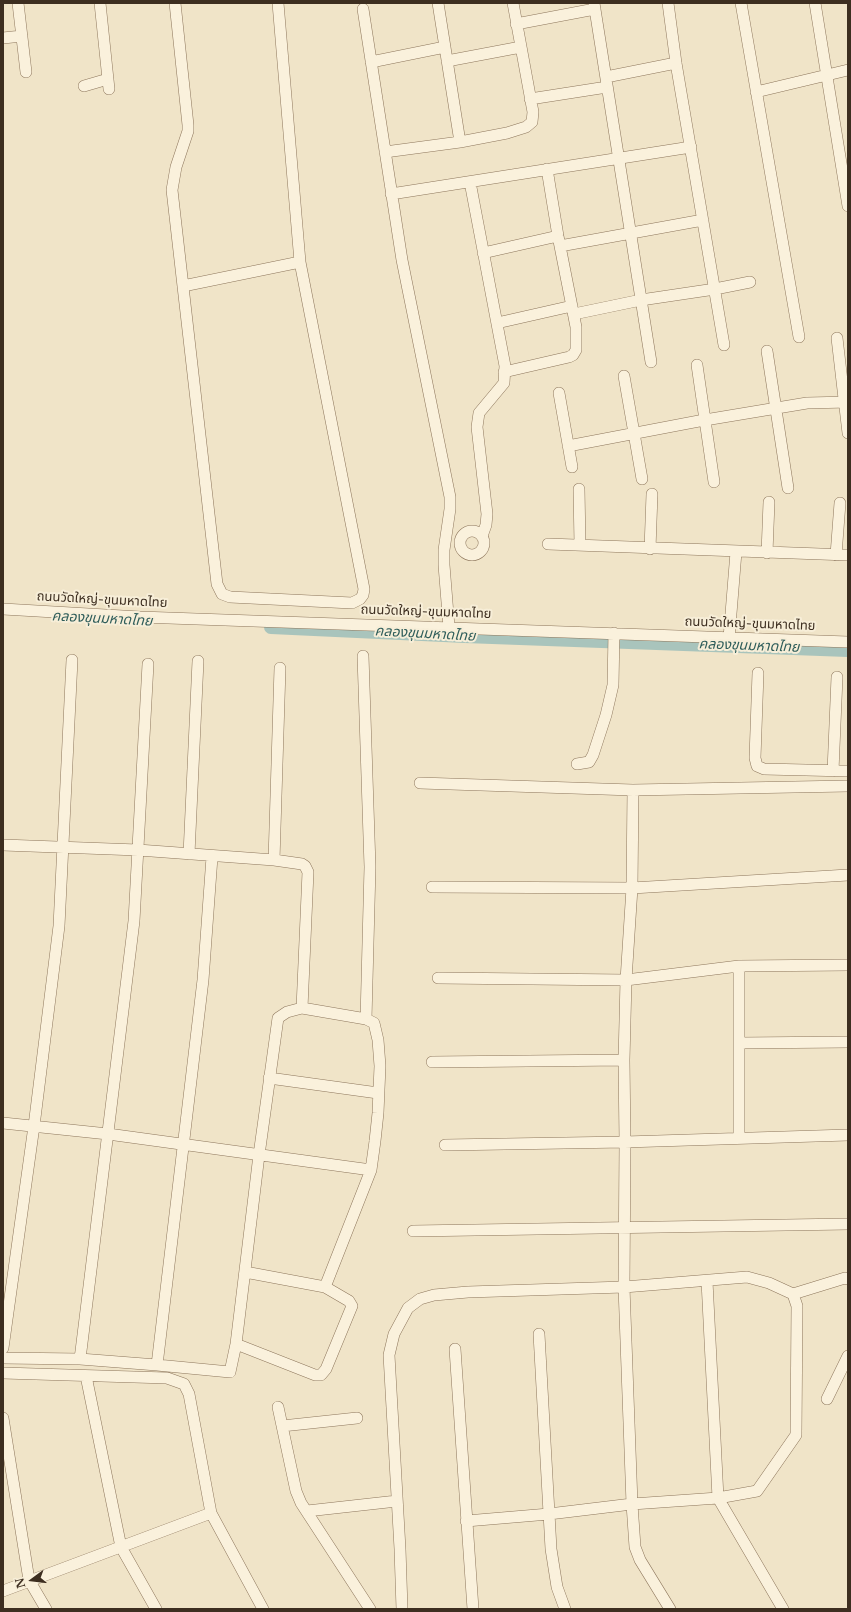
<!DOCTYPE html>
<meta charset="utf-8">
<style>
body{margin:0}
#map{position:relative;width:851px;height:1612px;overflow:hidden;background:#f0e4c8;font-family:"Libre Baskerville",serif}
canvas{display:block}
.frame{position:absolute;inset:0;border:4px solid #3d2e20;pointer-events:none}
.north{position:absolute;left:12px;top:1560px;width:40px;height:40px;-webkit-text-stroke:3px #f7eed8;paint-order:stroke;rotate:255deg;font-size:11px;font-weight:700;line-height:16px;text-align:center;color:#3d2e20}
.north::after{content:'';display:block;margin:auto;width:14px;height:18px;background:#3d2e20;clip-path:polygon(50% 0,100% 100%,50% 72%,0 100%)}
</style>
<div id="map">
<canvas width="851" height="1612"></canvas>
<div class="frame"></div>
<div class="north">N</div>
</div>
<script>
const ctx = document.querySelector('canvas').getContext('2d');
ctx.lineJoin = 'round';
function poly(rows) {
  const path = new Path2D();
  for (const r of rows) {
    if (r.length === 3) {
      path.moveTo(r[0] + r[2], r[1]);
      path.arc(r[0], r[1], r[2], 0, 2 * Math.PI);
      continue;
    }
    path.moveTo(r[0], r[1]);
    for (let i = 2; i < r.length; i += 2) path.lineTo(r[i], r[i + 1]);
  }
  return path;
}
function strokePath(path, color, width, dash) {
  ctx.strokeStyle = color;
  ctx.lineWidth = width;
  ctx.lineCap = dash ? 'butt' : 'round';
  ctx.setLineDash(dash || []);
  ctx.stroke(path);
}
function write(font, color, halo, rows, align = 'center') {
  ctx.font = font + ' "Libre Baskerville","Noto Sans Thai",serif';
  ctx.lineWidth = 4;
  ctx.setLineDash([]);
  ctx.textBaseline = 'middle';
  ctx.strokeStyle = halo;
  ctx.fillStyle = color;
  for (const [text, x, y, turn = 0] of rows) {
    ctx.save();
    ctx.translate(x, y);
    ctx.rotate((+turn || 0) * Math.PI / 180);
    ctx.textAlign = isNaN(turn) ? turn : align;
    if (halo) ctx.strokeText(text, 0, 0);
    ctx.fillText(text, 0, 0);
    ctx.restore();
  }
}
const canal = poly([
 [271,627,465,636,848,650]
]);
const minor = poly([
 [18,3,26,72],
 [100,3,109,89],
 [175,3,188,125,188,131,176,167,172,190,217,584,222,594,230,597,352,603,360,599,363,595,364,589,300,262,278,3],
 [438,3,460,142],
 [594,3,651,362],
 [668,3,676,63,724,345],
 [741,3,799,337],
 [815,3,848,206],
 [363,9,402,260,450,497,450,509,444,550,444,565,449,627],
 [516,24,595,9],
 [3,38,22,36],
 [447,61,521,47],
 [371,62,445,47],
 [606,77,676,63],
 [84,86,108,79],
 [756,92,848,70],
 [530,99,607,87],
 [385,152,460,142,507,133,526,127,532,122,533,112,513,3],
 [470,182,505,366,504,383,479,413,477,427,487,514,486,525,482,536],
 [391,194,691,147],
 [560,246,703,220],
 [483,253,558,236],
 [183,286,300,262],
 [574,314,641,300,715,289,750,282],
 [497,323,572,306],
 [837,338,848,433],
 [767,351,788,488],
 [697,365,714,482],
 [504,372,569,357,573,355,576,350,576,327,558,236,547,169],
 [624,376,642,479],
 [559,393,572,467],
 [568,446,699,421,807,403,848,402],
 [579,489,580,545],
 [472,543,12],
 [548,544,848,555],
 [650,549,652,494],
 [767,553,769,502],
 [836,555,840,503],
 [3,609,140,617,848,642],
 [729,638,736,552],
 [363,656,370,867,366,1019],
 [758,673,755,758,757,766,764,769,848,771],
 [577,764,589,762,593,755,606,715,613,685,614,633],
 [833,771,837,677],
 [420,783,633,790,848,786],
 [633,790,632,888,626,980,624,1060,625,1142,624,1287,632,1504,635,1547,640,1560,670,1609],
 [3,845,138,850,274,860,302,864,305,866,308,872,302,1008],
 [189,854,198,661],
 [274,860,280,668],
 [432,887,632,888,848,875],
 [739,966,739,1138],
 [438,978,626,980,739,966,848,965],
 [739,1043,848,1042],
 [432,1062,624,1060],
 [269,1078,378,1093],
 [3,1123,108,1134,371,1170],
 [445,1145,625,1142,848,1135],
 [413,1231,848,1224],
 [707,1281,718,1498,783,1609],
 [539,1334,551,1549,557,1587,565,1609],
 [236,1344,315,1375,321,1375,326,1369,352,1306,349,1301,325,1287,245,1272],
 [3,1348,34,1126,59,926,72,660],
 [455,1349,473,1609],
 [3,1358,80,1359,157,1365,230,1372,236,1344,259,1155,278,1018,287,1012,302,1008,366,1019,374,1023,378,1040,380,1066,378,1113,375,1141,371,1170,325,1287],
 [80,1359,134,921,148,664],
 [157,1365,203,980,212,857],
 [3,1373,167,1378,184,1384,189,1394,211,1513,263,1609],
 [86,1376,121,1547,156,1609],
 [827,1399,848,1356],
 [278,1407,296,1491,301,1503,370,1609],
 [3,1418,29,1580,46,1609],
 [282,1426,357,1418],
 [307,1511,397,1501],
 [466,1521,549,1514,632,1504,718,1498,757,1491,796,1435,797,1306,793,1294],
 [3,1591,211,1513],
 [402,1609,400,1549,389,1355,394,1334,408,1308,420,1299,434,1295,468,1292,624,1287,747,1277,769,1283,793,1294,845,1278,848,1279]
]);
const streetNames = [
 ["ถนนวัดใหญ่-ขุนมหาดไทย",102,600,3],
 ["ถนนวัดใหญ่-ขุนมหาดไทย",426,612,2],
 ["ถนนวัดใหญ่-ขุนมหาดไทย",750,624,2]
];
const waterNames = [
 ["คลองขุนมหาดไทย",102,619,3],
 ["คลองขุนมหาดไทย",425,634,3],
 ["คลองขุนมหาดไทย",749,646,2]
];
strokePath(canal, '#a9c4bc', 14);
strokePath(minor, '#8d765c', 12);
strokePath(minor, '#faf1dc', 11);
write('13px', '#3d2e20', '#f7eed8', streetNames);
write('italic 14px', '#2f5d5a', '#f7eed8', waterNames);
</script>
